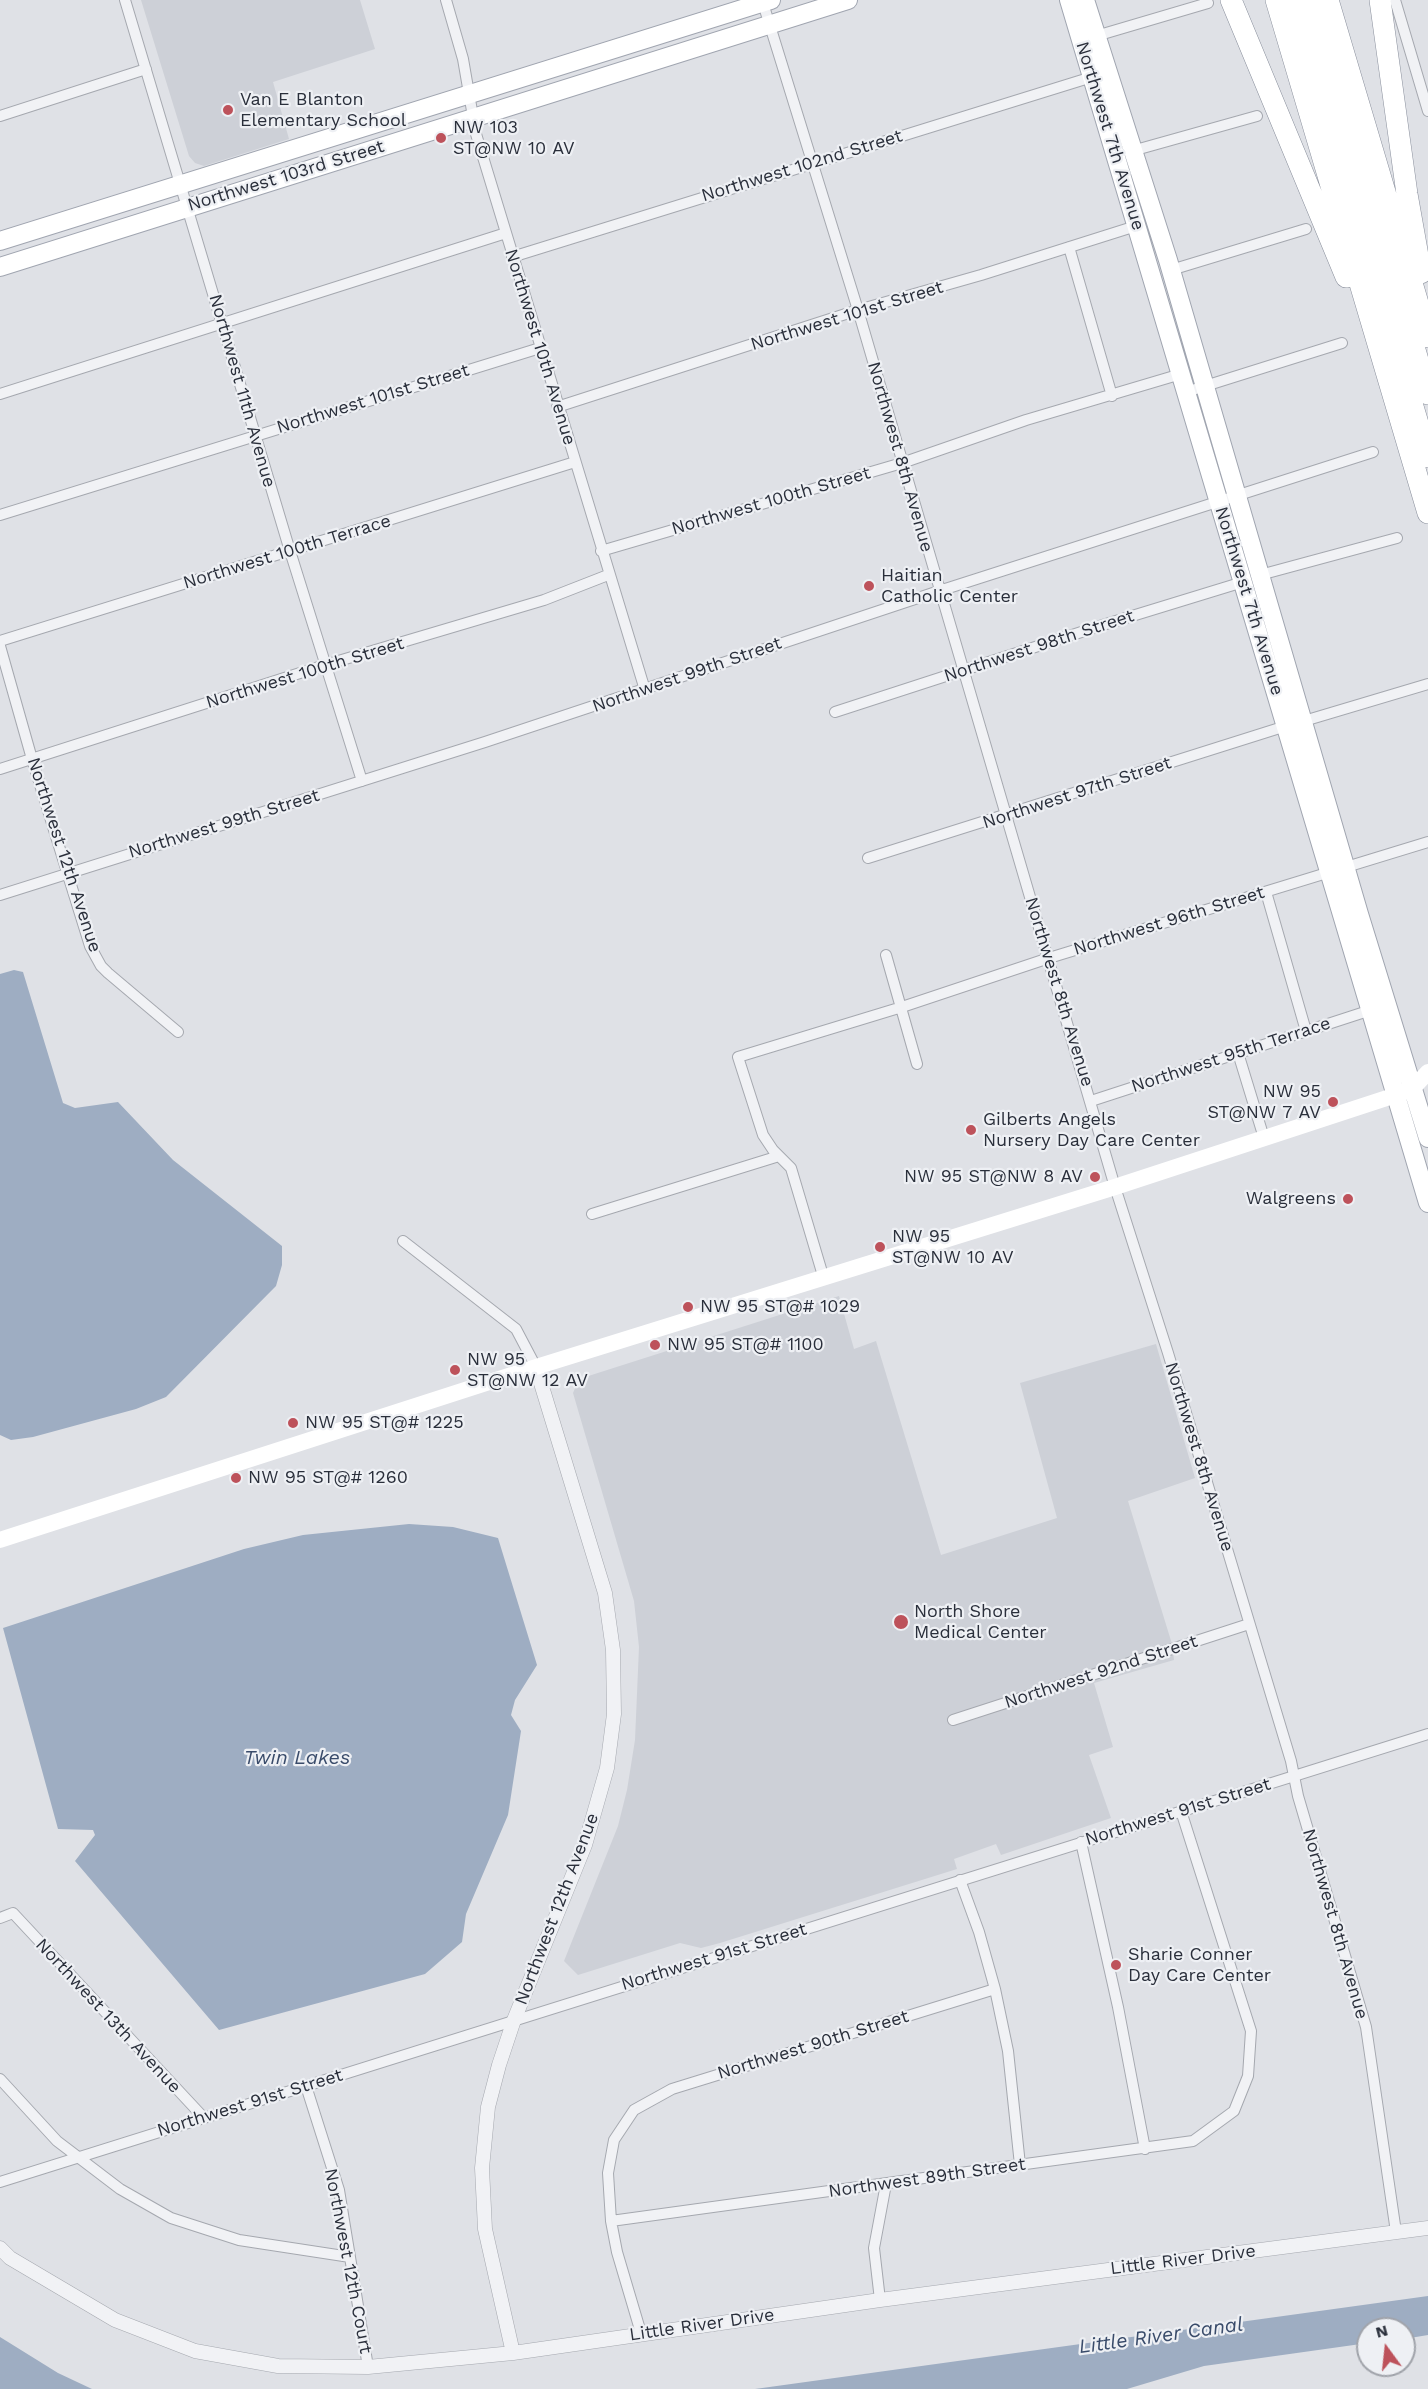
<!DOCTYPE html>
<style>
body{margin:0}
#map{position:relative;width:1428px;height:2389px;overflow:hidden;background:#dfe1e6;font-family:"Work Sans",sans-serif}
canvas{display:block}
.north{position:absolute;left:1356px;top:2317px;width:60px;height:60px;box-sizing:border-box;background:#eef0f4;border:2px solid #a0a3aa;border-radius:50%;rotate:345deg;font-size:16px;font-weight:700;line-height:24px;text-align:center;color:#2a2f3b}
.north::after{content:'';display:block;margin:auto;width:21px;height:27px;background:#bd525b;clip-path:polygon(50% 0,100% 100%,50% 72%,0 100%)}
</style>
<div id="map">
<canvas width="1428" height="2389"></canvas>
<div class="north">N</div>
</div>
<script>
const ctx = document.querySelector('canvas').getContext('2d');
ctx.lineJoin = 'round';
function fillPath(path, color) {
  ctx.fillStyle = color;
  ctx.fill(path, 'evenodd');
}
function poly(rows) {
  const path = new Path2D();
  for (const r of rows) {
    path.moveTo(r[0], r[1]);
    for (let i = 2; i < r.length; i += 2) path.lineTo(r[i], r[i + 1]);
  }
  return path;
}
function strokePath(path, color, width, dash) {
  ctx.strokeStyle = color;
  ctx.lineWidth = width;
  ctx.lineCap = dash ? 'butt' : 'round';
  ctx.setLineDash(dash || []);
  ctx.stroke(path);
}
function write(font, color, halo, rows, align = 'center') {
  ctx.font = font + ' "Work Sans",sans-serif';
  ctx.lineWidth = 4.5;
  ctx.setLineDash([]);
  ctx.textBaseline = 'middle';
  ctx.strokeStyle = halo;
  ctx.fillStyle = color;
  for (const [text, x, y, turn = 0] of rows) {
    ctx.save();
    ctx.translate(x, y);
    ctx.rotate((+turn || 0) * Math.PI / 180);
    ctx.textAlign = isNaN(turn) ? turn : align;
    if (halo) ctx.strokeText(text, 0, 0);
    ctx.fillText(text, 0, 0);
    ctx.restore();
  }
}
const built = poly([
 [141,0,360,0,375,49,273,82,289,139,204,166,195,163,189,156],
 [839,1296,854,1349,876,1341,941,1555,1057,1518,1020,1383,1156,1344,1195,1478,1128,1501,1172,1644,1174,1660,1094,1683,1113,1747,1089,1755,1111,1818,1001,1855,996,1844,954,1859,957,1869,720,1943,701,1948,680,1943,578,1975,564,1961,618,1826,627,1790,635,1740,639,1647,634,1601,573,1393,579,1379]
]);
const water = poly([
 [14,970,23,972,63,1103,75,1108,118,1102,173,1160,282,1246,282,1265,276,1286,166,1397,136,1409,33,1437,11,1440,0,1435,0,974],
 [409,1524,453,1527,498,1538,537,1665,515,1700,511,1715,521,1731,508,1815,466,1914,462,1942,425,1974,219,2030,75,1861,95,1835,93,1830,58,1829,3,1628,244,1549,303,1535],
 [1428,2296,1428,2335,1404,2339,1404,2329,1368,2329,1368,2343,1204,2366,1127,2389,755,2389],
 [0,2337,58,2373,92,2389,0,2389]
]);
const minor = poly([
 [125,0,290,551,362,781],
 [446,0,463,59,476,134,645,690],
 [762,0,858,310,1115,1187,1168,1353,1291,1761,1298,1796,1366,2027,1396,2232],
 [1395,0,1428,111],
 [1096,36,1208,3],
 [0,116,146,69],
 [1132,151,1257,116],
 [1069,247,1112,396],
 [512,257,1092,77],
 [1171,270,1306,229],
 [1186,392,1342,343],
 [0,394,506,233],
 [557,407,858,310,981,275,1136,226],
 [0,515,540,348],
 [601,551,902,463,1026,420,1181,374],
 [1260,575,1397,538],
 [0,641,575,462],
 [0,646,32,759,90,946,101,966,108,973,178,1032],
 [835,712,1106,624,1243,582],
 [1304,721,1428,684],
 [0,769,325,665,544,600,608,575],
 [868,858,1286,726],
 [1266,892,1306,1031],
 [0,895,485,742,939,591,1373,452],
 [886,955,917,1064],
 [1238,1053,1264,1138],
 [1091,1101,1371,1010],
 [592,1214,779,1156],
 [403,1241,516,1329,536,1367],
 [824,1279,791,1168,773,1150,763,1135,738,1057,902,1007,1049,958,1428,842],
 [953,1720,1249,1624],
 [1081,1842,1118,2007,1145,2149],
 [960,1880,979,1932,995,1989,1008,2051,1020,2165],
 [0,1918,13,1913,204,2118],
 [0,2079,57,2141,120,2189,171,2218,239,2240,350,2257],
 [306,2086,339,2190,368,2367],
 [0,2182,1428,1734],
 [611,2221,1193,2141,1234,2111,1248,2076,1251,2031,1181,1811],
 [880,2300,874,2248,886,2184],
 [641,2333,617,2252,611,2221,608,2173,614,2140,634,2110,672,2089,995,1989]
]);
const tertiary = poly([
 [0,2248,10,2258,115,2320,195,2351,278,2366,368,2367,513,2353,880,2300,1428,2228],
 [513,2353,485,2229,482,2168,488,2107,499,2065,514,2020,585,1845,607,1768,614,1714,613,1650,605,1593,536,1367]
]);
const secondary = poly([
 [0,1540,536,1367,1115,1187,1396,1095,1413,1088,1428,1072]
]);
const primary = poly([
 [1069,0,1428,1203],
 [1085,0,1168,260,1359,914,1428,1138],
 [0,241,771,0],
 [0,267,848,0]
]);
const motorway = poly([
 [1231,0,1346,277],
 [1276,0,1428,513],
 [1292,0,1428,457],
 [1311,0,1428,394],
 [1328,0,1428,337],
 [1380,0,1407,194,1421,273]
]);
const markers = [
 [228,110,6,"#bd525b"],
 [441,138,6,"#bd525b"],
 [869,586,6,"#bd525b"],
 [1333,1102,6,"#bd525b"],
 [971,1130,6,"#bd525b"],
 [1095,1177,6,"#bd525b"],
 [1348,1199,6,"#bd525b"],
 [880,1247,6,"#bd525b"],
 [688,1307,6,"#bd525b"],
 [655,1345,6,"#bd525b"],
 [455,1370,6,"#bd525b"],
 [293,1423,6,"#bd525b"],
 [236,1478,6,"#bd525b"],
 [901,1622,8,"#bd525b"],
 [1116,1965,6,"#bd525b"]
];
const poiNames = [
 ["Van E Blanton",240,100],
 ["Elementary School",240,121],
 ["NW 103",453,128],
 ["ST@NW 10 AV",453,149],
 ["Haitian",881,576],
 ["Catholic Center",881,597],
 ["NW 95",1321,1092,"right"],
 ["ST@NW 7 AV",1321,1113,"right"],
 ["Gilberts Angels",983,1120],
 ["Nursery Day Care Center",983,1141],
 ["NW 95 ST@NW 8 AV",1083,1177,"right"],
 ["Walgreens",1336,1199,"right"],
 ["NW 95",892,1237],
 ["ST@NW 10 AV",892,1258],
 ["NW 95 ST@# 1029",700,1307],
 ["NW 95 ST@# 1100",667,1345],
 ["NW 95",467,1360],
 ["ST@NW 12 AV",467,1381],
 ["NW 95 ST@# 1225",305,1423],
 ["NW 95 ST@# 1260",248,1478],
 ["North Shore",914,1612],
 ["Medical Center",914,1633],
 ["Sharie Conner",1128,1955],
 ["Day Care Center",1128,1976]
];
const streetNames = [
 ["Northwest 7th Avenue",1110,136,73],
 ["Northwest 102nd Street",802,166,-17],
 ["Northwest 103rd Street",286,176,-17],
 ["Northwest 101st Street",847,316,-17],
 ["Northwest 10th Avenue",540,347,73],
 ["Northwest 11th Avenue",242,391,74],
 ["Northwest 101st Street",373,399,-17],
 ["Northwest 8th Avenue",900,457,74],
 ["Northwest 100th Street",771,501,-16],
 ["Northwest 100th Terrace",287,552,-17],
 ["Northwest 7th Avenue",1249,601,73],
 ["Northwest 98th Street",1039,646,-18],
 ["Northwest 100th Street",305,673,-17],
 ["Northwest 99th Street",687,675,-19],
 ["Northwest 97th Street",1077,793,-18],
 ["Northwest 99th Street",224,824,-17],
 ["Northwest 12th Avenue",64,855,72],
 ["Northwest 96th Street",1169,921,-17],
 ["Northwest 8th Avenue",1059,992,73],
 ["Northwest 95th Terrace",1231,1055,-18],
 ["Northwest 8th Avenue",1199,1457,73],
 ["Northwest 92nd Street",1101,1672,-18],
 ["Northwest 91st Street",1178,1812,-17],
 ["Northwest 12th Avenue",557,1909,-69],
 ["Northwest 8th Avenue",1335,1924,74],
 ["Northwest 91st Street",714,1957,-17],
 ["Northwest 13th Avenue",108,2016,47],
 ["Northwest 90th Street",813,2045,-17],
 ["Northwest 91st Street",250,2103,-17],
 ["Northwest 89th Street",927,2178,-8],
 ["Little River Drive",1183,2260,-7],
 ["Northwest 12th Court",348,2261,79],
 ["Little River Drive",702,2325,-8]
];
const waterNames = [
 ["Twin Lakes",297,1758],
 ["Little River Canal",1161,2336,-8]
];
fillPath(built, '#cdd0d7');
fillPath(water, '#9eadc2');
strokePath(minor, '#a5a8af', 12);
strokePath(tertiary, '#a5a8af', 15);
strokePath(primary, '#a0a5b0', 20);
strokePath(motorway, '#888e9b', 22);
strokePath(minor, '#f1f2f5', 10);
strokePath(tertiary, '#f1f2f5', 14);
strokePath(secondary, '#fff', 16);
strokePath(primary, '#fff', 18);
strokePath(motorway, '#fff', 21);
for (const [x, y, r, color] of markers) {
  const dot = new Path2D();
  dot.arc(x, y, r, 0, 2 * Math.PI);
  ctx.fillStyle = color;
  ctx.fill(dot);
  strokePath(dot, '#eef0f4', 2);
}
write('18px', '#2a2f3b', '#eef0f4', poiNames, 'left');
write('18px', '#2a2f3b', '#eef0f4', streetNames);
write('italic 20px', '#394b6a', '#eef0f4', waterNames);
</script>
